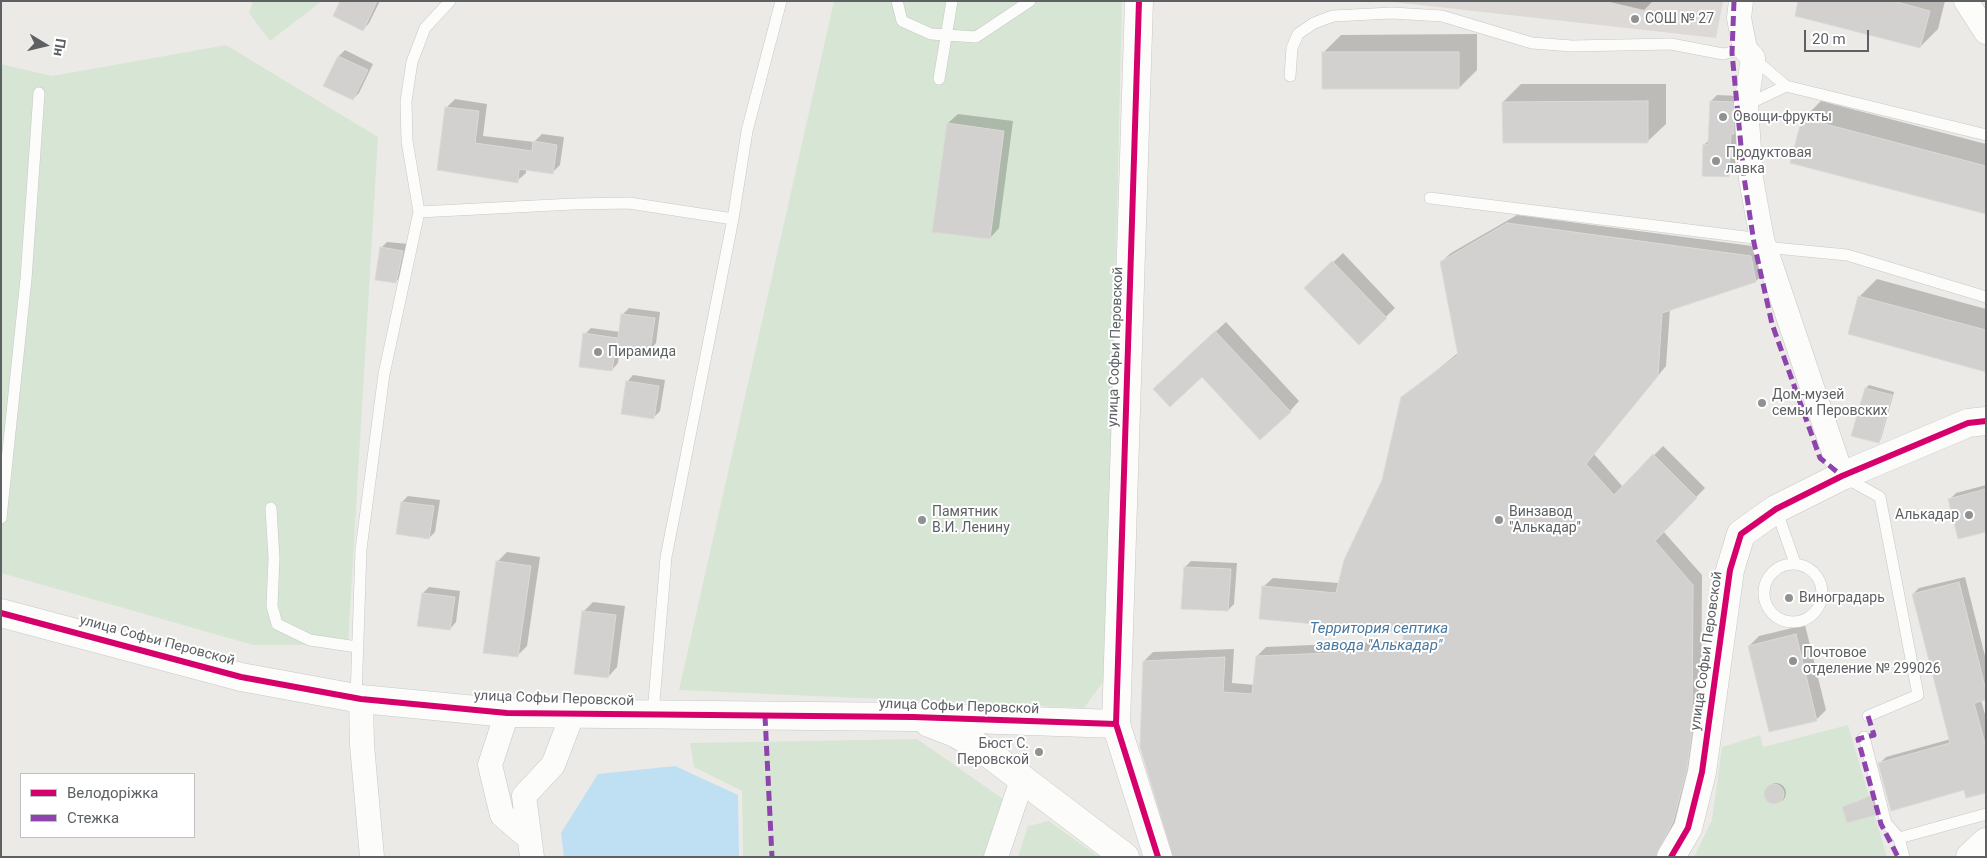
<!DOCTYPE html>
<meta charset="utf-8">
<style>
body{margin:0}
#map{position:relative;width:1987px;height:858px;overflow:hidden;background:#eceae7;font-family:Roboto,sans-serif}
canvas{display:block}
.frame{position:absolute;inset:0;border:2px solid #5d6164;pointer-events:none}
.legend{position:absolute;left:20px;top:773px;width:175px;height:65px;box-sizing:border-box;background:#fff;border:1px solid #bec0c1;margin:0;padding:6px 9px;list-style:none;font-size:15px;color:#5d6164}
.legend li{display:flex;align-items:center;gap:10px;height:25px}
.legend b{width:25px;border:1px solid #bec0c1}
.north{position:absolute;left:20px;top:20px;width:50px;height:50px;-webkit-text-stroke:4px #fff;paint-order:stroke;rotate:99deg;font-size:14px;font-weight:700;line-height:20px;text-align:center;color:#5d6164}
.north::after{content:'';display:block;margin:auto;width:18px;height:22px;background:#5d6164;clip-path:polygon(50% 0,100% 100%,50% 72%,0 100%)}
.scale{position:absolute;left:1804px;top:30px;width:65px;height:22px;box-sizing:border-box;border:2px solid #5d6164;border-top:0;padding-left:6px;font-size:15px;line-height:18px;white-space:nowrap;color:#5d6164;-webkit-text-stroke:4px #fff;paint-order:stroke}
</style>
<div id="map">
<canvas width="1987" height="858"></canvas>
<div class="frame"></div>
<ul class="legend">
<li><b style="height:6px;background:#d6006c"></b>Велодоріжка</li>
<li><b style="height:6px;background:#8e44ad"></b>Стежка</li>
</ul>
<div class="north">Пн</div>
<div class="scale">20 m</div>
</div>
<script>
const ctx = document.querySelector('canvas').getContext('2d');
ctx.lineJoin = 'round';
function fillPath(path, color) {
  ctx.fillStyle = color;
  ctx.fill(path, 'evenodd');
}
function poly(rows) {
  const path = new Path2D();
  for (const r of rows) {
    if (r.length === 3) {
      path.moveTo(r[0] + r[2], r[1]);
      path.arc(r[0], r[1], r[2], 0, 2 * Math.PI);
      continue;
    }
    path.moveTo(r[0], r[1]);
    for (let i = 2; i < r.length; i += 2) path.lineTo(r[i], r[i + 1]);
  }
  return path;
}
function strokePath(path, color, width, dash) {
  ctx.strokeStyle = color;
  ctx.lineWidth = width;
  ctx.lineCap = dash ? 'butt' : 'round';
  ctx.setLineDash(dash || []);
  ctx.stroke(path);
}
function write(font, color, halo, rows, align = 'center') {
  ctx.font = font + ' Roboto,sans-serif';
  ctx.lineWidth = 4;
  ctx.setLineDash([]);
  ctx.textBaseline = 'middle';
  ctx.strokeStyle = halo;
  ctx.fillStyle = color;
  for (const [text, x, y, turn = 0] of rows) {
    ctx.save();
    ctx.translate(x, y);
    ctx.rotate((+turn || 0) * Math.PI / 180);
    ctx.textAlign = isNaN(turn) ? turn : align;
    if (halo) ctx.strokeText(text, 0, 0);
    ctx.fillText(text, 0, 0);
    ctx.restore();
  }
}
const education = poly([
 [1384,1,1723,1,1716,38]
]);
const green = poly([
 [253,1,322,1,270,41,249,13],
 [834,1,1122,1,1106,678,1084,708,679,690],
 [226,45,378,137,348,645,253,645,1,573,1,64,52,76],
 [1848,725,1887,857,1694,857,1712,820,1722,747,1760,735,1763,747],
 [917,739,1009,803,991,857,743,857,742,791,694,767,690,743],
 [1049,821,1099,857,1018,857,1028,826]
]);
const water = poly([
 [675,766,738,795,739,857,564,857,561,833,598,774]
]);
const shadow = poly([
 [342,1,380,1,369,23,363,30],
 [1606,1,1653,1,1644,10],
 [1800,1,1945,1,1938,29,1920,47],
 [1477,34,1477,70,1459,88,1323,53,1341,35],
 [345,50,373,64,359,93,353,99,325,85,339,56],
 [1521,84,1666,84,1666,124,1648,141,1503,102],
 [1717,95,1739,96,1735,170,1728,176,1704,145,1709,140,1711,101],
 [455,99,487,104,483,136,534,142,542,134,564,137,560,165,552,173,526,169,526,173,517,181,438,169,446,108],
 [1821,101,1986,144,1986,212,1803,119],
 [958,114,1013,121,999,228,990,238,948,123],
 [1517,215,1760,247,1765,272,1756,281,1670,309,1666,366,1594,454,1623,487,1663,446,1705,488,1663,531,1702,575,1701,721,1682,812,1665,845,1655,857,1174,857,1144,661,1153,652,1234,649,1232,683,1255,685,1257,656,1266,647,1404,641,1405,631,1263,587,1273,578,1339,583,1383,480,1402,398,1458,353,1441,262,1451,253],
 [387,242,409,244,402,275,396,282,381,248],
 [1343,253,1395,308,1359,343,1306,288],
 [1877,279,1986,309,1986,370,1859,297],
 [629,308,660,312,656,343,650,350,620,346,618,363,612,370,585,334,591,328,620,332,623,314],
 [1226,322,1299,401,1290,411,1202,376,1165,379],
 [633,375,665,380,660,411,654,417,627,382],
 [1869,385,1894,392,1881,439,1878,442,1853,435,1866,388],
 [1986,485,1986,530,1949,500,1956,493],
 [408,496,440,500,435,532,429,538,402,502],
 [507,552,540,557,527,646,517,656,497,562],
 [1191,561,1237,563,1234,604,1228,610,1185,567],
 [1965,577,1986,660,1986,698,1981,700,1986,718,1986,792,1965,789,1880,763,1886,757,1951,739,1913,594,1919,588],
 [429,587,460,591,456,622,450,629,423,593],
 [593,602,625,606,617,667,608,677,583,612],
 [1805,625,1826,710,1816,720,1749,646,1759,636],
 [1776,793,10],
 [1874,794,1878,811,1875,814,1843,808]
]);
const building = poly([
 [340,1,377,1,363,31,333,16,340,1],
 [1798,1,1893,1,1930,11,1920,48,1795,16,1798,1],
 [1322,52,1459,52,1459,89,1322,89,1322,52],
 [338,56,368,70,353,100,323,86,338,56],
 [1648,101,1648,143,1503,143,1502,102,1648,101],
 [1710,101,1733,102,1734,134,1731,134,1729,177,1702,176,1703,144,1708,145,1710,101],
 [445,107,479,111,475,143,532,151,533,141,557,145,553,174,519,169,518,183,437,170,445,107],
 [1802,118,1986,166,1986,214,1790,163,1802,118],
 [947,123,1004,131,990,239,932,232,947,123],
 [1507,223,1751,256,1756,282,1662,313,1658,376,1586,464,1614,495,1653,454,1697,498,1655,541,1693,585,1692,731,1687,769,1673,822,1655,857,1173,857,1140,747,1143,661,1225,657,1223,692,1252,694,1256,656,1403,650,1403,632,1259,619,1262,586,1336,593,1344,560,1382,480,1401,397,1458,355,1440,262,1507,223],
 [380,247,403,251,396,283,375,280,380,247],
 [1332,261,1387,318,1359,345,1304,288,1332,261],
 [1858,296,1986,330,1986,372,1848,334,1858,296],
 [621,314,655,318,650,351,617,347,621,314],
 [1215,331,1291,412,1260,440,1202,377,1170,407,1153,389,1215,331],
 [583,333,617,338,612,371,579,367,583,333],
 [626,381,659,386,654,419,621,414,626,381],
 [1865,388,1892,395,1879,443,1851,436,1865,388],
 [1986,489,1986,532,1958,539,1948,499,1986,489],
 [401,502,434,506,429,539,396,534,401,502],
 [496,561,531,566,518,657,483,653,496,561],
 [1184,567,1231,569,1228,611,1181,609,1184,567],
 [1959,582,1986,691,1986,700,1974,703,1986,747,1986,793,1966,798,1964,790,1891,811,1878,763,1950,743,1912,594,1959,582],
 [422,593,455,597,450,630,417,626,422,593],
 [582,611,616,615,608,678,574,674,582,611],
 [1796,634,1817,721,1769,732,1748,646,1796,634],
 [1774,794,10],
 [1871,796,1876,815,1847,823,1842,807,1871,796]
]);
const lane = poly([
 [897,1,902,21,931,34,976,37,1030,1],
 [1753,58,1786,86,1986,135],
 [1290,76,1292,48,1298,34,1314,23,1333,16,1392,13,1442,16,1532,43,1572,46,1671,44,1723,54,1745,49],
 [939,79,952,1],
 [1746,105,1786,86],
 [1430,198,1762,239],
 [419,212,407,141,406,101,412,62,425,28,450,1],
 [1764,247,1847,255,1986,297],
 [1844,477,1880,497,1918,695,1868,716],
 [271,508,274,558,272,606,277,624,310,640,357,647],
 [1776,509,1795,563],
 [1,518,26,279,39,93],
 [1793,593,29],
 [356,698,361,549,384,374,419,212,573,204,629,203,733,219],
 [653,714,666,557,733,219,747,131,781,1],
 [1864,737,1886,823,1899,838,1904,857],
 [1899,838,1986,814]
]);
const street = poly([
 [1741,1,1739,18,1745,49,1753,58,1746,105,1751,179,1762,239,1842,476],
 [1966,1,1986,32],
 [361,699,362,745,372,857],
 [507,713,490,765,502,815,529,838],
 [532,857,524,796,553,765,573,713],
 [996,857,1023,777]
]);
const secondary = poly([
 [1139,1,1116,724,1158,857],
 [1,613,241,677,361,699,507,713,913,717,1116,724],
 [929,723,955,733,984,750,1125,857],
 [1671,857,1688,828,1702,772,1730,570,1741,534,1776,509,1842,476,1968,423,1986,421],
 [1970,857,1986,842]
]);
const quiet = poly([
 [1734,1,1732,53,1744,177,1754,243,1772,324,1820,458,1842,476],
 [765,716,772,857],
 [1868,716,1874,735,1858,739,1881,824,1898,857]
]);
const cycleway = poly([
 [1139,1,1116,724,1158,857],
 [1,613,241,677,361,699,507,713,913,717,1116,724],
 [1671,857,1688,828,1702,772,1730,570,1741,534,1776,509,1842,476,1968,423,1986,421]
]);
const markers = [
 [1635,19,5,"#8f9192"],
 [1723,117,5,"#8f9192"],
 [1716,161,5,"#8f9192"],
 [598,352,5,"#8f9192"],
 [1762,403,5,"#8f9192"],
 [1969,515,5,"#8f9192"],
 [922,520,5,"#8f9192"],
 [1499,520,5,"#8f9192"],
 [1789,598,5,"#8f9192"],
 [1793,661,5,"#8f9192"],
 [1039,752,5,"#8f9192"]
];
const poiNames = [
 ["СОШ № 27",1645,19],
 ["Овощи-фрукты",1733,117],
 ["Продуктовая",1726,153],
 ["лавка",1726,169],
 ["Пирамида",608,352],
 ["Дом-музей",1772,395],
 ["семьи Перовских",1772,411],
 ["Памятник",932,512],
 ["В.И. Ленину",932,528],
 ["Винзавод",1509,512],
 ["\"Алькадар\"",1509,528],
 ["Алькадар",1959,515,"right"],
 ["Виноградарь",1799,598],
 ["Почтовое",1803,653],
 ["отделение № 299026",1803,669],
 ["Бюст С.",1029,744,"right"],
 ["Перовской",1029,760,"right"]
];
const streetNames = [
 ["улица Софьи Перовской",1116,347,-88],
 ["улица Софьи Перовской",157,641,15],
 ["улица Софьи Перовской",1707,651,-82],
 ["улица Софьи Перовской",554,699,2],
 ["улица Софьи Перовской",959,707,2]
];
const waterNames = [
 ["Территория септика",1379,629],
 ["завода \"Алькадар\"",1379,646]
];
fillPath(education, '#dcd9d6');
fillPath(green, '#d7e6d4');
fillPath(water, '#bfe0f2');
fillPath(shadow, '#0003');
fillPath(building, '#d3d1d0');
strokePath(building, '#dbdad6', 1);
strokePath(lane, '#c6c7c7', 12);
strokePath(street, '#c6c7c7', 25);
strokePath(secondary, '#c6c7c7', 29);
strokePath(lane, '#fcfcfb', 11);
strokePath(street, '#fcfcfb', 24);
strokePath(secondary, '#fcfcfb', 28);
strokePath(quiet, '#8e44ad', 5, [10, 5]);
strokePath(cycleway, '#d6006c', 6);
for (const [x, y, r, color] of markers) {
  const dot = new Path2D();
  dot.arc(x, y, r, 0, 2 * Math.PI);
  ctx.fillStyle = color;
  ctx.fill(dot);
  strokePath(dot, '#fff', 2);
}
write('14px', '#5d6164', '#fff', poiNames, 'left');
write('14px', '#5d6164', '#fff', streetNames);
write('italic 15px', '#4778a0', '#fff', waterNames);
</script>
